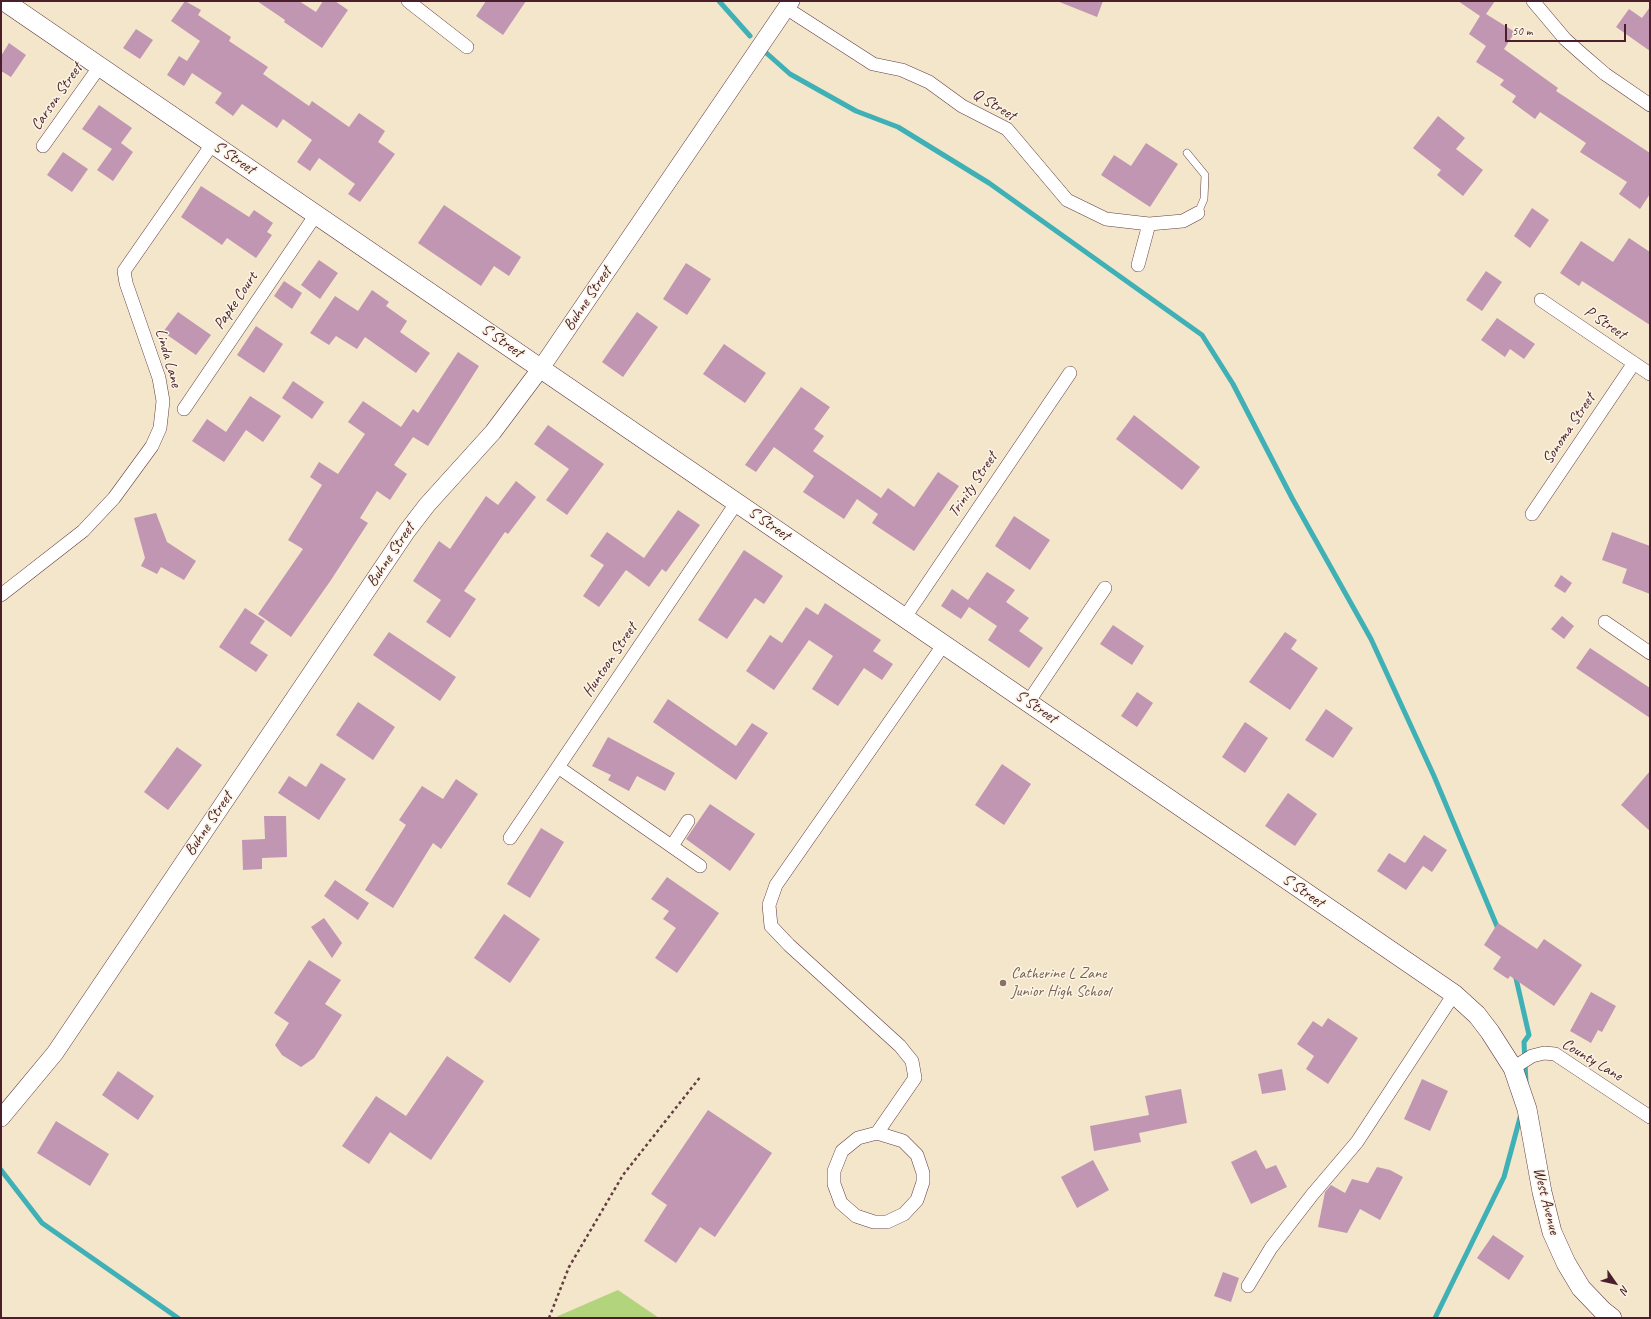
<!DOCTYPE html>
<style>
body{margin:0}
#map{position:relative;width:1651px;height:1319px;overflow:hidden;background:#f3e6ca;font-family:Caveat,sans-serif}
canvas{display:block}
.frame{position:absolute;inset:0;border:2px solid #4a1f2b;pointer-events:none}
.north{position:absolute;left:1595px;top:1263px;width:40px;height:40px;-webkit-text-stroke:3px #fcf5e5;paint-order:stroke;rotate:124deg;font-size:11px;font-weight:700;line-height:16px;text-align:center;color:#4a1f2b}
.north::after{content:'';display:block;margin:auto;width:14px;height:18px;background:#4a1f2b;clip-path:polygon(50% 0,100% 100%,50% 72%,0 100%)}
.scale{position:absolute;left:1505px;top:24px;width:121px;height:18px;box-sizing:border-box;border:2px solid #4a1f2b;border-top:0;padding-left:5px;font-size:12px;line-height:14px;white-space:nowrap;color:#4a1f2b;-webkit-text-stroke:3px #fcf5e5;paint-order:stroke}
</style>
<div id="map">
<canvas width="1651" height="1319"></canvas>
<div class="frame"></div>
<div class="north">N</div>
<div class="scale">50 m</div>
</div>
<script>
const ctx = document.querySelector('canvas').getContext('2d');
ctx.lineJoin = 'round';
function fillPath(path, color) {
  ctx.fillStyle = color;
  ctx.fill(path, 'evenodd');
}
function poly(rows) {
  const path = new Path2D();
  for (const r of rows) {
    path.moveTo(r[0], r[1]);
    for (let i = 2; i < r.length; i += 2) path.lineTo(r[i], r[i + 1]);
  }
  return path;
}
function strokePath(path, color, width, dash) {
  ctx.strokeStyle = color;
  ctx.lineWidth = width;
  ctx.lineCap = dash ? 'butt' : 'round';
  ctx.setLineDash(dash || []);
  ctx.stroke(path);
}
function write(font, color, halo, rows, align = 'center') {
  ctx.font = font + ' Caveat,sans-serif';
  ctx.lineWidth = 3;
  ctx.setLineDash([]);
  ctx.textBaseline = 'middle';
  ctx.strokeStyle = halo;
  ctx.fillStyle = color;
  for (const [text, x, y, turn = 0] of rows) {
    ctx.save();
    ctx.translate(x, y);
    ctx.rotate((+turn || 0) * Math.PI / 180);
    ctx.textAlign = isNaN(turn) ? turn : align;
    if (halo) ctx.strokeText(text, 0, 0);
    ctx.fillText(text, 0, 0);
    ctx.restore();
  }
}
const green = poly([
 [618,1290,659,1318,556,1318,558,1316]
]);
const stream = poly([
 [719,1,750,36],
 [763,50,790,74,856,111,898,127,989,183,1202,335,1233,384,1292,498,1371,639,1434,776,1499,931],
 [1515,974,1529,1035,1524,1042,1526,1083],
 [1,1170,42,1223,178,1318],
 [1435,1318,1504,1177,1521,1114]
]);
const building = poly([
 [185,1,201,10,198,15,231,37,229,41,268,67,263,74,309,106,312,101,349,127,359,113,385,131,378,142,395,154,360,202,348,194,355,184,319,158,310,171,297,162,312,140,283,119,277,128,242,104,233,116,215,103,222,93,192,73,184,86,167,75,179,56,187,61,200,41,171,21],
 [257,1,299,1,316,12,323,1,335,1,348,10,322,48,284,22,285,20],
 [486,1,526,1,503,35,476,16],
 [1057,1,1103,1,1097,17],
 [1458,1,1495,1,1486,14,1515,32,1504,49,1558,88,1556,91,1650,153,1650,194,1640,209,1619,194,1627,182,1580,152,1586,143,1540,112,1535,119,1512,102,1516,96,1500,85,1504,80,1476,62,1486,46,1469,34,1480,16],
 [1650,7,1650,51,1616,27,1629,9,1642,18],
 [136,29,153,40,140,59,123,48],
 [9,43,26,55,11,77,1,71,1,56],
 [99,105,132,128,121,143,133,152,113,181,97,170,112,149,82,129],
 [1438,116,1465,138,1456,149,1483,170,1463,196,1437,175,1441,170,1413,148],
 [1146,143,1178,164,1150,207,1101,175,1114,155,1131,166],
 [63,152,88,169,72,192,47,175],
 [201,186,249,217,254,210,273,223,267,232,272,235,256,258,227,238,222,245,181,217],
 [444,205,521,257,509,276,494,266,481,286,418,243],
 [1532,208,1549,220,1530,248,1514,236],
 [1629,238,1650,252,1650,325,1582,281,1579,286,1560,273,1581,241,1613,262],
 [319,260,338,273,320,299,301,285],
 [686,263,711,279,687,315,663,299],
 [1486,271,1502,282,1482,311,1466,300],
 [284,281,302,293,292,309,274,296],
 [372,290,389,302,386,306,407,321,400,332,430,353,416,373,365,337,357,349,336,336,329,345,310,333,335,296,358,311],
 [178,312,211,335,196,355,163,332],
 [637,312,658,327,623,377,602,362],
 [1497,318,1535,344,1524,359,1510,349,1505,357,1481,340],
 [256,326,283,344,264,373,237,355],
 [724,344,766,373,745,403,703,374],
 [458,352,479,366,428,446,413,437,394,465,407,474,390,500,377,491,360,518,368,523,331,580,291,637,258,614,303,549,288,540,322,485,310,477,319,462,338,474,365,434,348,422,363,401,401,427,413,409,418,413],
 [293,381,324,402,312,419,282,398],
 [801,387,830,407,814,429,824,436,813,451,881,498,888,488,914,507,938,472,959,486,914,551,872,523,878,514,857,499,844,519,803,492,814,476,774,447,756,472,745,465],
 [250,396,281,416,263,442,246,430,224,462,192,441,207,419,226,432],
 [1134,415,1200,467,1182,490,1116,439],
 [548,425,604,464,567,515,546,500,569,469,534,444],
 [516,481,536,497,508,534,505,532,464,591,476,599,450,638,426,622,441,600,413,581,439,541,450,549,486,496,498,505],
 [678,510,700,525,666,572,662,569,649,587,626,570,599,607,583,596,604,565,590,556,607,532,644,558],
 [156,513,167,542,196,561,184,580,161,567,157,574,141,566,145,558,134,518],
 [1014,516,1050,540,1030,570,995,546],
 [1612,532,1650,546,1650,594,1622,583,1627,569,1602,560],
 [744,550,783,576,764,604,755,598,727,639,698,620],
 [987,572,1015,590,1006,602,1029,618,1019,631,1043,648,1029,668,988,640,997,626,969,607,961,619,941,606,952,589,968,600],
 [1561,575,1572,583,1565,593,1554,586],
 [825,603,881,640,873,651,893,664,882,680,864,668,838,706,812,689,833,656,809,640,774,690,746,671,770,635,782,643,806,607,818,615],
 [245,608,265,621,250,643,268,655,256,672,219,647],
 [1562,616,1574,626,1564,639,1551,629],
 [1113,625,1144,646,1132,665,1100,644],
 [389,632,456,677,440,701,373,655],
 [1285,632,1297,640,1291,649,1318,668,1290,710,1249,682],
 [1590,648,1650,688,1650,718,1576,668],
 [1137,692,1153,703,1137,727,1121,716],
 [668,699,736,746,752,723,768,733,736,780,653,722],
 [358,702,395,727,373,760,336,735],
 [1326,709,1353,728,1333,758,1305,740],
 [1245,722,1268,738,1245,773,1222,757],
 [608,737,675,773,665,791,637,776,629,791,608,780,611,775,592,766],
 [177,747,202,765,168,810,144,792],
 [321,763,346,779,319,820,278,793,289,776,306,787],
 [1002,764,1031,784,1004,825,975,805],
 [1650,771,1650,831,1621,805],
 [456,779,478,794,441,849,433,843,393,908,365,890,406,825,399,820,422,786,443,799],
 [1288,793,1317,814,1295,846,1265,826],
 [710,804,755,834,730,871,686,839],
 [264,816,286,816,287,857,262,858,262,869,243,870,242,840,265,839],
 [541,828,564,842,530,898,507,884],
 [1424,835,1447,850,1432,872,1423,866,1406,890,1377,871,1389,853,1405,863],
 [667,877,719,913,677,973,655,958,676,928,663,919,669,911,651,899],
 [335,880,369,903,358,920,324,896],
 [504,914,540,939,510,983,474,958],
 [324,918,342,943,332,958,311,927],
 [1498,923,1537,949,1544,939,1582,965,1554,1006,1510,976,1508,979,1493,969,1501,957,1484,945],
 [309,960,341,980,325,1004,342,1015,314,1058,301,1067,282,1055,275,1045,289,1023,274,1013],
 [1591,992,1616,1006,1602,1032,1598,1030,1591,1043,1570,1031],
 [1328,1018,1358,1038,1328,1084,1306,1069,1314,1056,1297,1044,1313,1021,1322,1027],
 [447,1056,484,1081,431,1160,390,1132,369,1164,342,1146,376,1096,406,1116],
 [1282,1069,1286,1090,1262,1094,1258,1074],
 [118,1071,154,1096,138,1120,102,1095],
 [1422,1079,1448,1091,1430,1131,1404,1119],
 [1181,1089,1187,1123,1139,1133,1141,1142,1094,1151,1090,1126,1149,1115,1145,1096],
 [708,1110,772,1153,715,1237,700,1227,676,1263,644,1241,667,1205,651,1194],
 [56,1121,109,1154,90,1186,37,1153],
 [1256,1150,1266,1169,1276,1165,1287,1187,1251,1204,1231,1162],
 [1093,1160,1109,1190,1077,1208,1061,1177],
 [1377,1167,1390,1170,1403,1177,1380,1220,1360,1209,1347,1233,1318,1227,1325,1192,1331,1185,1345,1193,1352,1179,1368,1183],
 [1493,1235,1524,1256,1509,1280,1477,1258],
 [1223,1272,1239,1278,1231,1302,1214,1296]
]);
const path = poly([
 [549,1318,569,1267,623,1175,701,1076]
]);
const service = poly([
 [1187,153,1205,175,1204,199,1198,213]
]);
const minor = poly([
 [408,1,467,47],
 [1533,1,1565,39,1583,55,1605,74,1650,105],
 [786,8,873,64,902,70,929,82,962,106,1007,129,1067,200,1106,219,1149,224,1183,221,1198,213],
 [43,146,100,66],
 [1138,265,1149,224],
 [1541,300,1650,374],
 [184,409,317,213],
 [1532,514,1634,363],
 [1,595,83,531,114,498,152,446,160,428,163,401,159,378,126,283,124,271,213,143],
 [905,617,1070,373],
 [1605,622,1650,653],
 [1029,701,1105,588],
 [558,767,700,866],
 [510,838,737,502],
 [672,846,688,821],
 [1513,1068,1532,1056,1544,1053,1555,1054,1650,1117],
 [877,1133,903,1141,917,1155,923,1173,923,1182,917,1200,904,1214,887,1222,874,1222,856,1216,841,1203,834,1184,834,1171,842,1151,858,1138,877,1133,915,1078,912,1061,900,1046,789,945,771,926,769,905,776,885,944,644],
 [1248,1286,1271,1248,1312,1195,1357,1142,1454,994]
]);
const tertiary = poly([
 [1,1118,55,1053,407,531,427,505,493,432,541,368,791,1]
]);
const secondary = poly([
 [4,1,1454,994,1477,1015,1490,1032,1513,1068,1527,1109,1542,1192,1552,1232,1566,1263,1581,1288,1603,1311,1612,1318]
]);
const markers = [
 [1003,983,4,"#8d6e63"]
];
const streetNames = [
 ["Carson Street",57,97,-55],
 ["Q Street",994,105,31],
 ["S Street",234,158,34],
 ["Buhne Street",588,299,-56],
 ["Papke Court",236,301,-56],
 ["P Street",1605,323,34],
 ["S Street",502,341,35],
 ["Linda Lane",168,358,74],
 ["Sonoma Street",1569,429,-56],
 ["Trinity Street",973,485,-56],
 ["S Street",769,524,35],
 ["Buhne Street",391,555,-56],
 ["Huntoon Street",610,660,-56],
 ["S Street",1036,707,34],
 ["Buhne Street",209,824,-56],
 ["S Street",1303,891,35],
 ["County Lane",1592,1060,31],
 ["West Avenue",1546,1201,76]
];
const educationNames = [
 ["Catherine L Zane",1011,974],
 ["Junior High School",1011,992]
];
fillPath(green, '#b2d47c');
strokePath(stream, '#3fb0b6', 5);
fillPath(building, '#c196b2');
strokePath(service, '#633d43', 8);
strokePath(minor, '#633d43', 14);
strokePath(tertiary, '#633d43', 18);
strokePath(secondary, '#633d43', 20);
strokePath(path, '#633d43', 2.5, [3, 3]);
strokePath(service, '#fff', 7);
strokePath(minor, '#fff', 13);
strokePath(tertiary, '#fff', 17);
strokePath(secondary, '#fff', 19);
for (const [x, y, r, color] of markers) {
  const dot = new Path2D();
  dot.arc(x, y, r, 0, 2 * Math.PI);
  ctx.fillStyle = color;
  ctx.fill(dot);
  strokePath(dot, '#fcf5e5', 1.5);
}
write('16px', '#4a1f2b', '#fcf5e5', streetNames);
write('16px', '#785e54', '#fcf5e5', educationNames, 'left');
</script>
